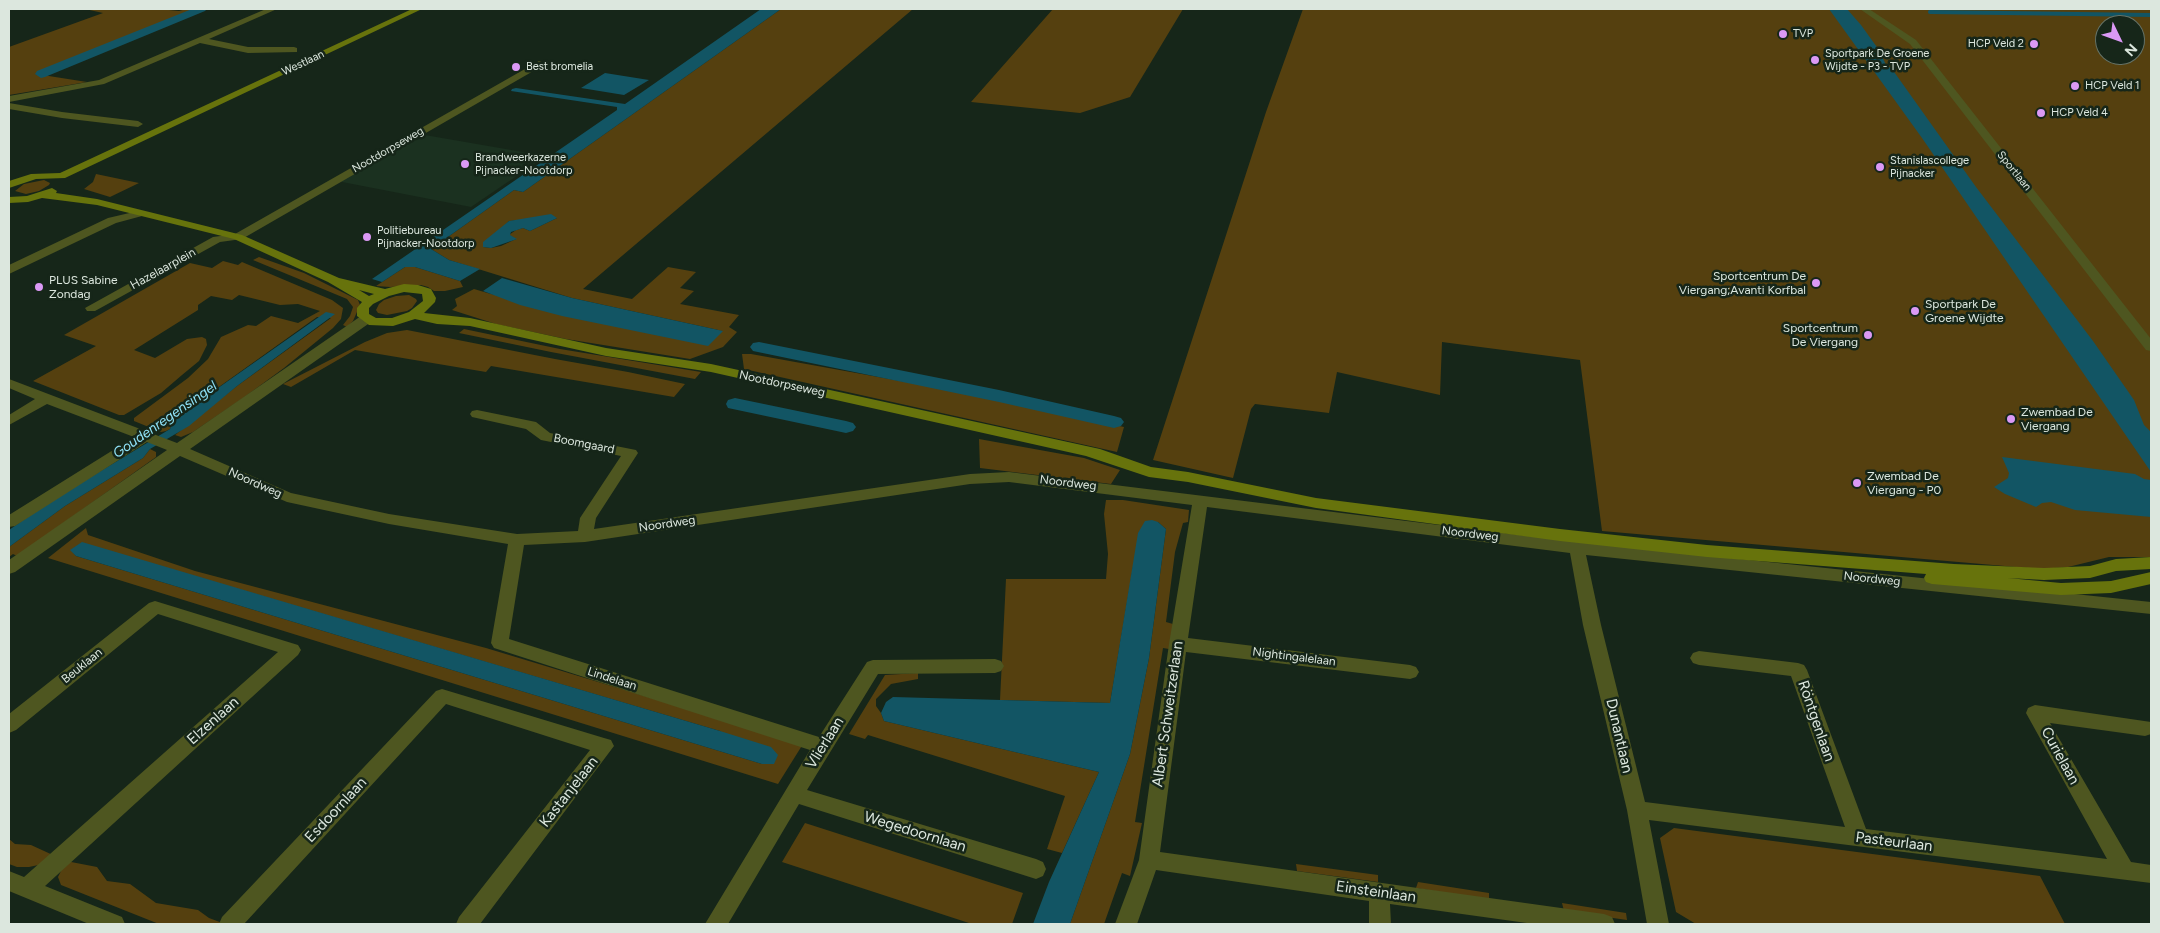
<!DOCTYPE html>
<meta charset="utf-8">
<style>
body{margin:0}
#map{position:relative;width:2160px;height:933px;overflow:hidden;background:#162619;font-family:Figtree,sans-serif}
canvas{display:block}
.frame{position:absolute;inset:0;border:10px solid #dce7de;pointer-events:none}
.north{position:absolute;left:2095px;top:15px;width:50px;height:50px;box-sizing:border-box;background:#162619;border:1px solid #657368;border-radius:50%;rotate:132deg;font-size:14px;font-weight:700;line-height:20px;text-align:center;color:#dce7de}
.north::after{content:'';display:block;margin:auto;width:18px;height:22px;background:#db99f5;clip-path:polygon(50% 0,100% 100%,50% 72%,0 100%)}
</style>
<div id="map">
<canvas width="2160" height="933"></canvas>
<div class="frame"></div>
<div class="north">N</div>
</div>
<script>
const ctx = document.querySelector('canvas').getContext('2d');
ctx.lineJoin = 'round';
function fillPath(path, color) {
  ctx.fillStyle = color;
  ctx.fill(path, 'evenodd');
}
function poly(rows) {
  const path = new Path2D();
  for (const r of rows) {
    path.moveTo(r[0], r[1]);
    for (let i = 2; i < r.length; i += 2) path.lineTo(r[i], r[i + 1]);
  }
  return path;
}
function strokePath(path, color, width, dash) {
  ctx.strokeStyle = color;
  ctx.lineWidth = width;
  ctx.lineCap = dash ? 'butt' : 'round';
  ctx.setLineDash(dash || []);
  ctx.stroke(path);
}
function write(font, color, halo, rows, align = 'center') {
  ctx.font = font + ' Figtree,sans-serif';
  ctx.lineWidth = 5;
  ctx.setLineDash([]);
  ctx.textBaseline = 'middle';
  ctx.strokeStyle = halo;
  ctx.fillStyle = color;
  for (const [text, x, y, turn = 0] of rows) {
    ctx.save();
    ctx.translate(x, y);
    ctx.rotate((+turn || 0) * Math.PI / 180);
    ctx.textAlign = isNaN(turn) ? turn : align;
    if (halo) ctx.strokeText(text, 0, 0);
    ctx.fillText(text, 0, 0);
    ctx.restore();
  }
}
const built = poly([
 [419,134,546,156,471,207,337,181]
]);
const green = poly([
 [85,9,159,9,179,11,186,9,199,9,36,74,87,82,9,95,9,47,103,13],
 [781,9,913,9,583,289,632,299,668,267,696,272,680,288,694,291,680,304,739,315,729,327,737,332,723,347,690,359,566,339,496,324,452,310,457,306,455,299,474,289,491,294,723,331,572,298,449,260,431,249,514,190,523,192],
 [557,218,530,231,523,228,516,230,509,235,516,239,501,246,491,248,483,247,509,221],
 [1053,9,1183,9,1130,97,1080,113,971,102],
 [1303,9,2151,9,2151,557,2109,557,2068,567,2039,569,1602,531,1580,360,1442,342,1440,395,1337,372,1329,413,1255,404,1251,409,1233,478,1153,460,1266,112],
 [2105,25,2135,25,2135,55,2105,55],
 [96,174,139,183,110,197,84,189,93,182],
 [44,180,50,183,49,185,39,191,26,194,15,191,24,184],
 [259,257,304,273,358,300,360,305,353,321,347,327,343,325,350,316,353,307,347,299,253,260],
 [223,261,238,265,242,262,332,300,343,308,341,319,333,328,284,368,243,398,193,432,181,437,175,435,237,386,331,318,317,317,174,419,170,429,166,431,161,432,134,421,134,418,188,378,208,359,221,337,248,325,256,326,271,316,298,323,320,311,298,304,280,305,239,295,232,300,211,296,198,305,198,310,134,350,155,358,187,339,202,337,206,339,207,345,199,361,182,375,161,393,124,415,119,415,33,381,96,346,64,335,190,263,212,268],
 [405,267,415,267,460,281,463,287,445,291,434,291,428,287,421,285,390,287,376,286],
 [409,295,416,299,417,301,412,308,407,311,387,315,378,313,376,310,379,304,384,300,396,296],
 [464,329,560,349,701,372,695,379,551,352,459,333],
 [407,330,555,359,628,372,685,384,674,397,491,366,486,372,355,350,291,387,283,384,365,342,387,333],
 [742,354,751,354,956,391,1124,427,1117,452,744,369],
 [979,439,1084,458,1120,470,1111,484,980,468],
 [150,449,156,452,156,457,17,556,13,554,9,557,9,547,65,506,143,458],
 [1106,500,1123,500,1189,510,1188,522,1183,523,1175,552,1166,622,1173,624,1169,649,1163,648,1135,822,1142,823,1130,876,1122,873,1104,924,1070,924,1130,754,1149,658,1166,529,1158,522,1133,567,1110,703,1000,700,1006,579,1106,579,1108,554,1104,514],
 [86,528,88,535,195,571,486,648,803,744,778,784,48,558],
 [82,543,720,731,762,764,76,556,71,550],
 [918,673,918,679,891,684,876,699,876,706,881,713,884,721,1099,772,1062,853,1047,849,1065,796,868,735,865,739,849,734,885,675],
 [805,823,1023,893,1012,924,972,924,782,862],
 [1674,828,2040,876,2065,924,1696,924,1676,912,1660,838],
 [9,839,15,844,31,845,55,856,43,864,29,867,17,867,9,864],
 [66,861,97,867,107,881,130,884,156,903,198,910,209,918,225,924,159,924,61,885,58,877],
 [1296,864,1378,875,1378,882,1297,871],
 [1418,882,1489,893,1489,900,1416,888],
 [1562,903,1626,913,1627,920,1564,911]
]);
const water = poly([
 [761,9,781,9,523,192,514,190,431,249,449,260,480,269,460,281,415,267,405,267,382,282,372,279,617,110,617,107,511,91,512,89,516,88,625,104],
 [1829,9,1847,9,1861,25,1879,50,1886,65,1892,69,1976,187,2093,341,2134,400,2144,425,2151,432,2151,472,1922,138],
 [605,73,649,80,624,95,581,88],
 [551,214,557,218,530,231,523,228,511,232,510,235,517,239,491,248,483,247,483,242,509,221],
 [502,278,572,298,723,331,708,346,562,316,520,305,483,291],
 [326,312,335,314,237,386,189,426,150,449,143,458,65,506,9,547,9,530,48,503,170,429,174,419],
 [2002,457,2135,474,2144,479,2151,480,2151,517,2075,510,2051,502,2042,503,2036,507,2005,494,1994,487,2008,478,2009,473],
 [1152,520,1158,522,1166,529,1149,658,1130,754,1070,924,1033,924,1049,882,1099,772,884,721,881,713,886,702,893,697,1110,703,1138,533,1145,521],
 [82,542,720,731,771,747,778,755,774,764,762,764,76,556,70,550]
]);
const stream = poly([
 [1930,12,2151,15]
]);
const canal = poly([
 [192,9,207,9,205,11,45,77,41,78,35,74,37,71,192,9],
 [759,342,999,390,1114,416,1121,418,1124,422,1121,426,1114,428,999,402,753,351,750,347,753,343,759,342],
 [735,398,846,421,853,423,856,427,853,431,846,433,728,408,726,404,728,400,735,398]
]);
const minor = poly([
 [266,9,277,9,209,39,248,47,294,47,297,48,297,52,248,53,200,43,104,84,9,102,9,96,99,80,266,9],
 [1860,9,1869,9,1916,40,2151,339,2151,351,2146,350,1910,44,1860,9],
 [539,61,542,62,542,66,242,239,220,242,95,311,87,311,85,308,213,237,235,234,539,61],
 [9,103,62,112,138,121,143,124,138,127,62,118,9,109,9,103],
 [138,211,144,214,142,216,116,223,9,274,9,265,108,218,138,211],
 [366,315,372,319,371,322,190,449,291,493,389,514,517,534,578,531,580,518,621,456,541,440,526,429,472,417,470,414,472,411,477,410,536,422,550,433,636,450,638,453,596,518,594,529,970,474,1009,472,1577,542,2151,602,2151,614,1586,555,1601,625,1645,802,1845,827,1791,676,1699,665,1693,663,1690,658,1693,653,1699,651,1798,663,1804,665,1807,670,1866,829,2107,859,2026,713,2028,708,2035,705,2151,722,2151,734,2145,736,2050,723,2131,862,2151,865,2151,883,1649,820,1669,924,1647,924,1627,810,1583,625,1570,553,1207,507,1188,638,1410,665,1416,667,1419,672,1416,677,1410,679,1186,652,1160,852,1604,914,1612,917,1615,924,1534,924,1390,904,1391,924,1369,924,1369,901,1156,870,1137,924,1115,924,1139,860,1169,644,1192,505,1009,482,970,484,585,542,524,545,509,639,819,737,867,662,873,660,995,659,1001,661,1004,666,1001,671,995,673,878,674,807,790,1036,859,1043,862,1046,869,1043,876,1036,879,799,804,728,924,705,924,810,750,494,648,491,643,508,544,389,524,287,502,180,456,15,572,9,574,9,560,167,450,147,442,15,526,9,527,9,515,134,437,47,404,9,425,9,415,35,399,9,388,9,379,177,443,361,316,366,315],
 [155,601,298,645,301,650,298,655,45,886,122,917,125,924,89,924,9,891,9,871,24,877,278,652,158,614,16,730,9,733,9,714,149,603,155,601],
 [442,689,604,738,611,740,614,746,480,924,456,924,459,917,590,750,446,704,244,924,219,924,222,917,436,691,442,689]
]);
const secondary = poly([
 [412,9,422,9,65,178,36,179,9,188,9,181,31,174,60,173,412,9],
 [52,188,57,191,56,193,97,199,242,235,339,278,385,289,404,284,418,285,431,289,436,298,435,302,424,313,470,318,606,348,711,364,1100,449,1151,467,1188,472,1316,498,1560,529,1707,545,1954,564,2044,568,2090,566,2116,559,2151,557,2151,569,2116,571,2090,578,2044,580,2008,578,2061,583,2111,581,2151,572,2151,584,2111,593,2061,595,1932,584,1926,582,1924,578,1926,574,1707,557,1560,541,1316,508,1188,482,1149,477,1086,456,711,372,606,356,470,326,437,324,415,319,393,326,369,325,357,316,357,308,362,302,328,282,234,239,97,205,42,198,28,202,9,203,9,197,27,196,52,188],
 [359,290,374,294,369,296,359,290],
 [404,292,422,294,423,301,409,312,392,318,376,318,369,314,369,308,373,304,389,296,404,292]
]);
const markers = [
 [1783,34,5,"#db99f5"],
 [2034,44,5,"#db99f5"],
 [1815,60,5,"#db99f5"],
 [516,67,5,"#db99f5"],
 [2075,86,5,"#db99f5"],
 [2041,113,5,"#db99f5"],
 [465,164,5,"#db99f5"],
 [1880,167,5,"#db99f5"],
 [367,237,5,"#db99f5"],
 [1816,283,5,"#db99f5"],
 [39,287,5,"#db99f5"],
 [1915,311,5,"#db99f5"],
 [1868,335,5,"#db99f5"],
 [2011,419,5,"#db99f5"],
 [1857,483,5,"#db99f5"]
];
const farPoinames = [
 ["TVP",1793,34],
 ["HCP Veld 2",2024,44,"right"],
 ["Sportpark De Groene",1825,54],
 ["Wijdte - P3 - TVP",1825,67],
 ["Best bromelia",526,67],
 ["HCP Veld 1",2085,86],
 ["HCP Veld 4",2051,113],
 ["Brandweerkazerne",475,158],
 ["Pijnacker-Nootdorp",475,171],
 ["Stanislascollege",1890,161],
 ["Pijnacker",1890,174],
 ["Politiebureau",377,231],
 ["Pijnacker-Nootdorp",377,244]
];
const farStreetnames = [
 ["Westlaan",303,63,-25],
 ["Nootdorpseweg",388,150,-30],
 ["Sportlaan",2014,171,51]
];
const streetNames = [
 ["Hazelaarplein",163,269,-29],
 ["Nootdorpseweg",782,384,12],
 ["Boomgaard",584,444,11],
 ["Noordweg",255,483,24],
 ["Noordweg",1068,483,7],
 ["Noordweg",667,524,-8],
 ["Noordweg",1470,534,7],
 ["Noordweg",1872,579,6],
 ["Nightingalelaan",1294,657,7],
 ["Beuklaan",82,666,-39],
 ["Lindelaan",612,679,18]
];
const poiNames = [
 ["Sportcentrum De",1806,276,"right"],
 ["Viergang;Avanti Korfbal",1806,290,"right"],
 ["PLUS Sabine",49,280],
 ["Zondag",49,294],
 ["Sportpark De",1925,304],
 ["Groene Wijdte",1925,318],
 ["Sportcentrum",1858,328,"right"],
 ["De Viergang",1858,342,"right"],
 ["Zwembad De",2021,412],
 ["Viergang",2021,426],
 ["Zwembad De",1867,476],
 ["Viergang - P0",1867,490]
];
const waterNames = [
 ["Goudenregensingel",165,420,-35]
];
const nearStreetnames = [
 ["Albert Schweitzerlaan",1168,714,-82],
 ["Elzenlaan",213,721,-42],
 ["Röntgenlaan",1816,721,71],
 ["Dunantlaan",1619,736,77],
 ["Vlierlaan",825,743,-58],
 ["Curielaan",2060,756,61],
 ["Kastanjelaan",569,792,-52],
 ["Esdoornlaan",336,810,-47],
 ["Wegedoornlaan",915,832,17],
 ["Pasteurlaan",1894,842,7],
 ["Einsteinlaan",1376,892,8]
];
fillPath(built, '#1b3120');
fillPath(green, '#55400f');
fillPath(water, '#125564');
strokePath(stream, '#125564', 4);
fillPath(canal, '#125564');
fillPath(minor, '#4e5620');
fillPath(secondary, '#67730c');
for (const [x, y, r, color] of markers) {
  const dot = new Path2D();
  dot.arc(x, y, r, 0, 2 * Math.PI);
  ctx.fillStyle = color;
  ctx.fill(dot);
  strokePath(dot, '#162619', 2);
}
write('11px', '#dce7de', '#162619', farPoinames, 'left');
write('11px', '#dce7de', '#162619', farStreetnames);
write('12px', '#dce7de', '#162619', streetNames);
write('12px', '#dce7de', '#162619', poiNames, 'left');
write('italic 14px', '#91e4fa', '#162619', waterNames);
write('15px', '#dce7de', '#162619', nearStreetnames);
</script>
